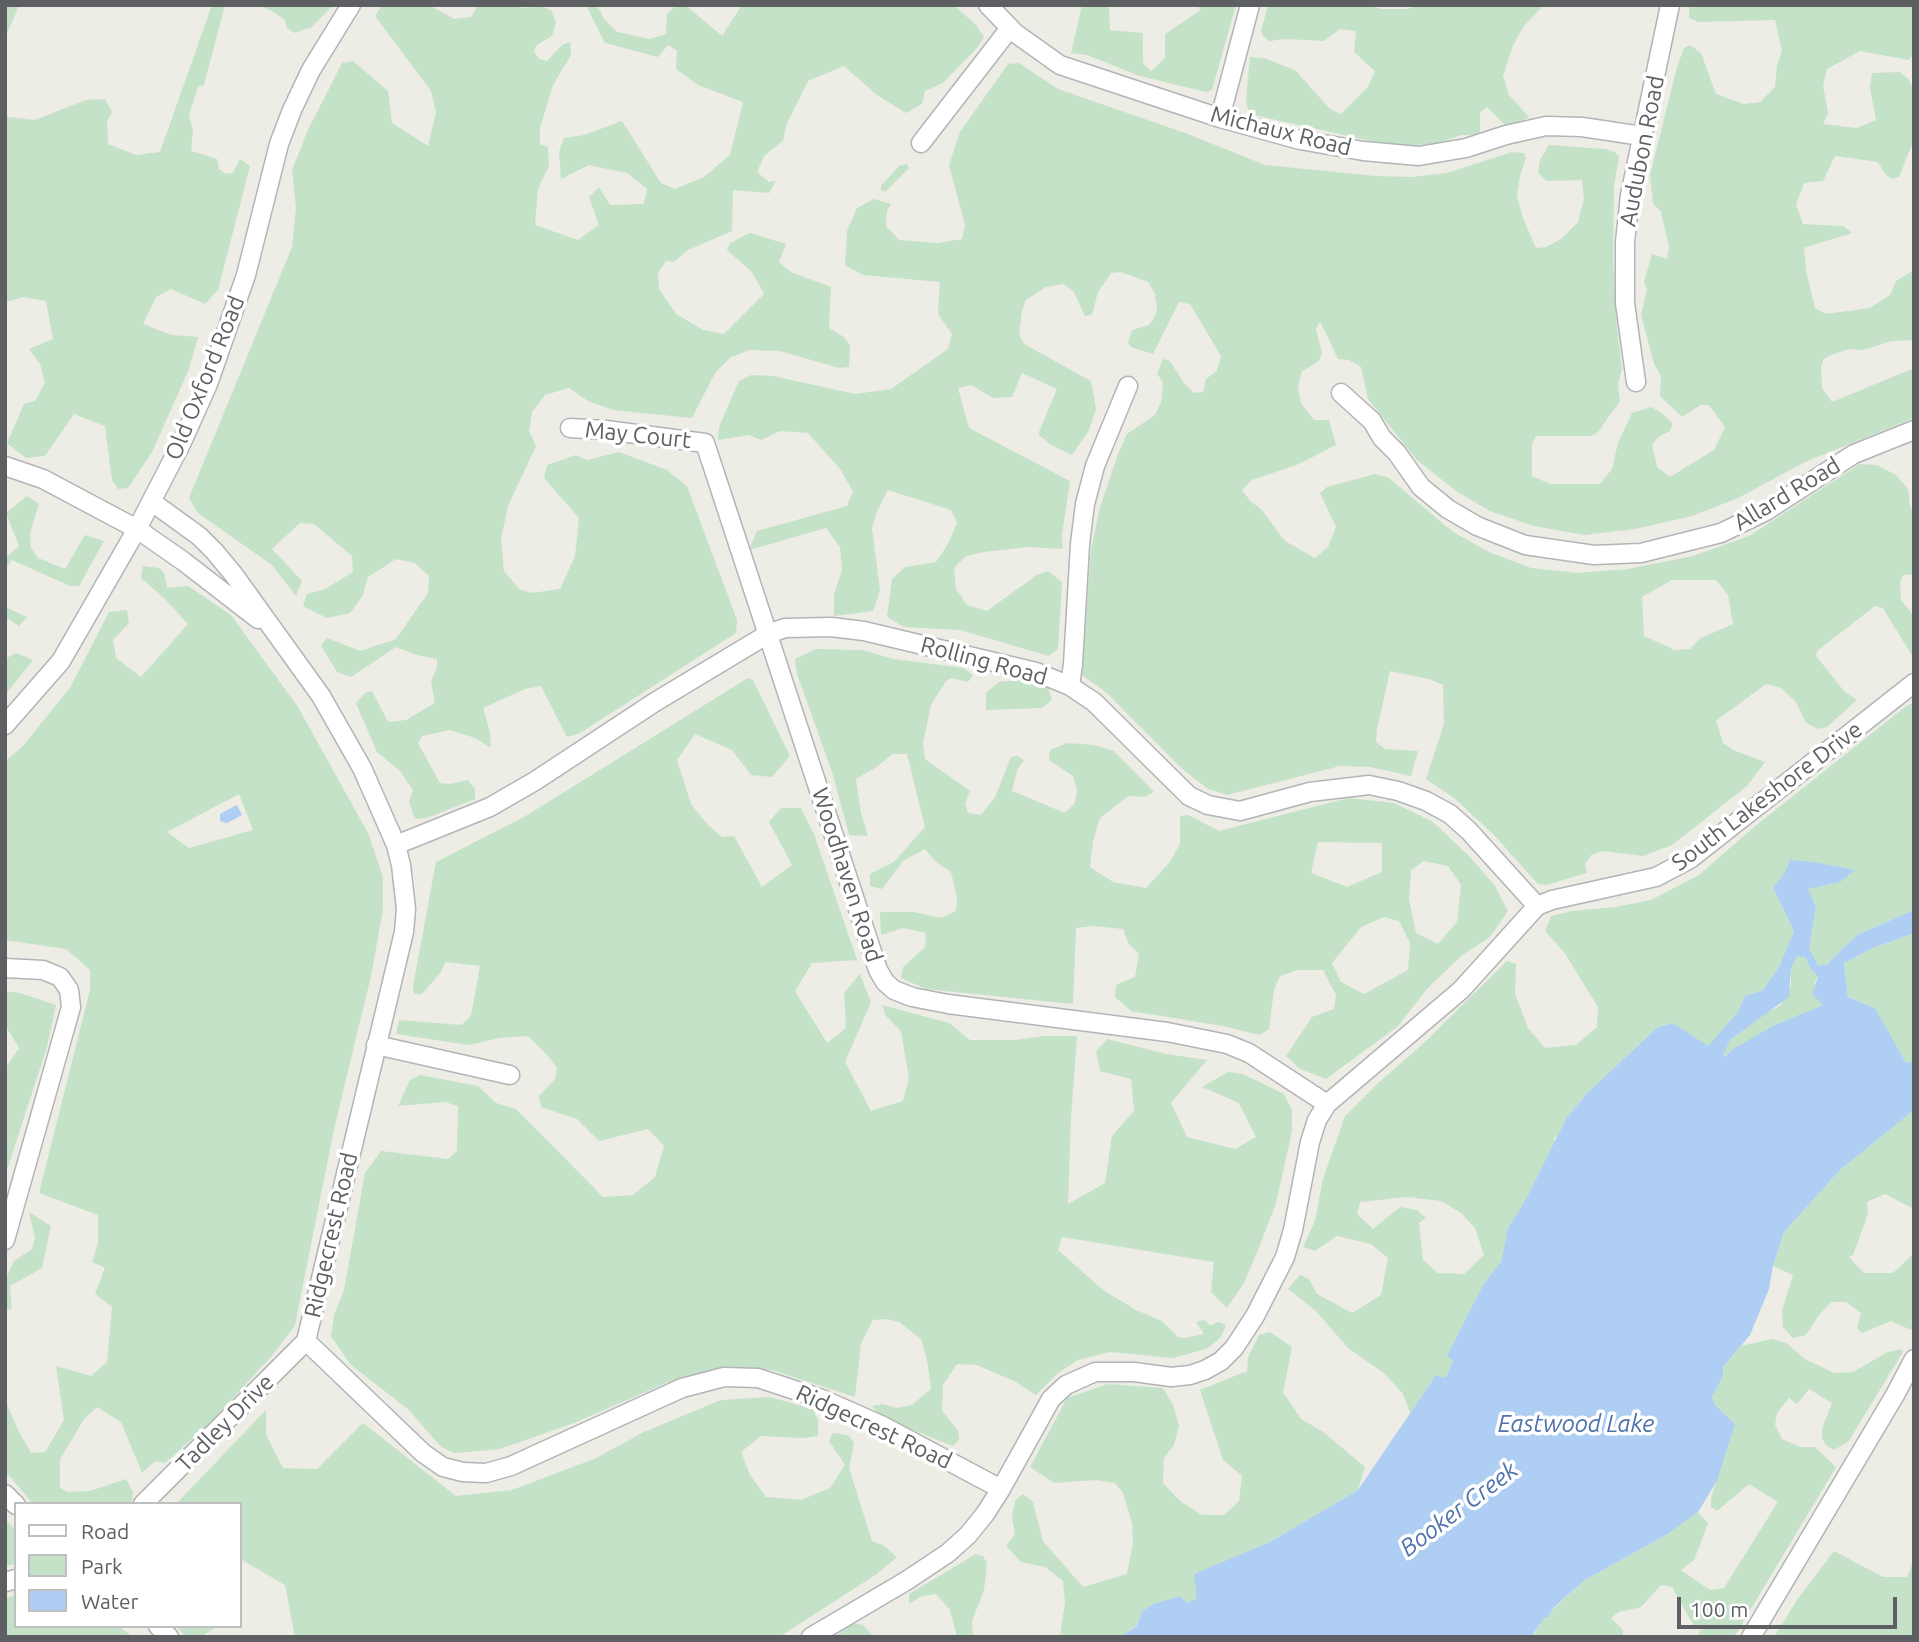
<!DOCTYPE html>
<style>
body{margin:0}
#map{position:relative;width:1919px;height:1642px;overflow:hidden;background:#edece5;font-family:Ubuntu,sans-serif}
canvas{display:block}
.frame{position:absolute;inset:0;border:7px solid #5d5f63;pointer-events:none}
.legend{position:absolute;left:14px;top:1502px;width:228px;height:126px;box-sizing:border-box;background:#fff;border:2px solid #bebfc1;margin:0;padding:9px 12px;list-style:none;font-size:21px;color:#5d5f63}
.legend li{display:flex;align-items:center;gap:14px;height:35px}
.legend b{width:35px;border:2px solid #bebfc1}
.scale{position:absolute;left:1677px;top:1597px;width:220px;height:32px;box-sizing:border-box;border:4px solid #5d5f63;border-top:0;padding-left:9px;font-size:21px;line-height:24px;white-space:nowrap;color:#5d5f63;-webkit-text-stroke:5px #fff;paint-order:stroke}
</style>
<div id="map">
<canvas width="1919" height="1642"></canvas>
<div class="frame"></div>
<ul class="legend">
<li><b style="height:9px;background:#fff"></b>Road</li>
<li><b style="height:19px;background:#c4e2c8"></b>Park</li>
<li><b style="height:19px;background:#aecef4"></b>Water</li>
</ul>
<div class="scale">100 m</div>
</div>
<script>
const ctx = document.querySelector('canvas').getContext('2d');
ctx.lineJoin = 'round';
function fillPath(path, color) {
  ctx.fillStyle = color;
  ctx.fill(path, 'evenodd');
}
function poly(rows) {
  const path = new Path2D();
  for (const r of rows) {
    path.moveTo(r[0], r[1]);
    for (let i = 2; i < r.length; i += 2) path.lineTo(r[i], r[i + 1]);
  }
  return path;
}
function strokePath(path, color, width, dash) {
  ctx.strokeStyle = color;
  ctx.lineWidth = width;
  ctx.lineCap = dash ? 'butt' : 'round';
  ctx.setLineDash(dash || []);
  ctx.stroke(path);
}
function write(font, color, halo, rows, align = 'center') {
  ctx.font = font + ' Ubuntu,sans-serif';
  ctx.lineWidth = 7;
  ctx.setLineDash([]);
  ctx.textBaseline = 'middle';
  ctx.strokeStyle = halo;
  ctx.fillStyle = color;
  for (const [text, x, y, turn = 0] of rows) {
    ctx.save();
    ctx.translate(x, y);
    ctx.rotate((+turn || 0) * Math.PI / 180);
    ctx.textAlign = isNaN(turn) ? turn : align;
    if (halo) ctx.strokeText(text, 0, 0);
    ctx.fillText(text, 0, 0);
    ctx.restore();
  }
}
const green = poly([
 [5,5,19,5,5,39],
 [212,5,225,5,204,85,198,87,189,115,193,131,191,151,217,159,219,169,226,174,233,173,240,159,250,166,218,290,205,304,171,289,156,297,143,324,171,335,198,337,189,369,152,452,128,488,118,489,112,480,105,426,74,414,45,456,26,458,7,443,24,404,35,401,45,383,40,364,29,349,53,339,46,301,22,297,7,302,5,300,5,114,7,117,35,120,86,100,105,99,112,112,107,123,108,144,136,155,160,152],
 [257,5,333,5,312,27,295,33,287,28,285,20,272,11],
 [382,5,429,5,454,19,471,17,478,5,511,5,524,8,540,6,551,10,556,22,552,36,537,45,534,51,539,59,547,61,562,45,570,42,571,55,553,85,540,128,540,144,548,147,549,166,538,189,535,225,578,240,599,225,589,197,599,187,610,205,644,204,647,189,627,173,589,165,561,179,559,152,564,138,584,135,622,121,661,183,675,189,704,177,730,155,743,102,698,85,676,69,677,51,668,45,658,57,605,43,586,5,597,5,604,19,617,32,650,39,666,34,667,14,676,5,685,5,722,36,742,5,954,5,976,25,984,37,977,48,943,83,925,91,922,104,906,113,877,95,844,66,808,81,787,123,783,141,764,156,757,172,769,182,776,181,769,193,733,190,732,231,688,250,674,262,666,261,658,273,659,289,676,314,703,330,724,334,764,294,752,272,727,250,730,243,750,233,786,244,779,262,791,272,831,287,829,328,844,337,850,345,849,367,839,368,780,351,750,350,731,357,715,373,692,418,613,410,588,401,569,388,545,395,532,412,529,431,536,446,508,506,501,539,504,571,519,589,532,593,560,589,575,556,579,518,544,478,547,465,576,455,587,460,619,452,667,470,687,486,737,620,736,633,580,733,567,737,541,686,525,689,483,708,490,732,491,748,475,738,450,730,422,736,418,743,440,783,450,784,468,780,475,789,475,799,427,818,415,819,409,802,413,790,400,771,377,752,356,703,365,693,372,691,388,722,406,720,435,703,431,682,437,668,437,659,417,655,396,647,351,677,337,672,321,646,327,638,360,651,396,639,428,593,429,576,415,563,396,559,368,577,362,597,350,613,327,618,303,606,307,594,325,589,353,572,352,556,314,524,300,523,272,549,302,581,296,596,272,565,198,513,189,498,292,247,296,207,292,170,308,130,342,63,353,61,388,91,392,123,428,146,436,112,431,91,375,16],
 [1082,5,1109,5,1110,30,1143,33,1143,63,1151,71,1165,58,1165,34,1201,10,1196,5,1236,5,1212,90,1206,92,1140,76,1087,55,1071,53],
 [1268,5,1367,5,1382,9,1406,9,1424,5,1544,5,1524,26,1513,45,1503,76,1509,95,1529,117,1507,127,1487,107,1480,113,1480,135,1461,135,1439,143,1398,147,1249,114,1246,99,1250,57,1264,58,1295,70,1330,109,1341,114,1368,87,1375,71,1354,52,1356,31,1340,29,1324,41,1286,39,1269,41,1263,36,1261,31],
 [1689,5,1914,5,1914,54,1909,60,1860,51,1827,69,1823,85,1828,113,1823,124,1857,128,1876,120,1870,88,1872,73,1900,72,1909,80,1914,90,1914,139,1899,177,1892,179,1885,174,1878,162,1835,156,1823,181,1804,183,1796,205,1803,224,1843,226,1852,233,1804,248,1806,271,1815,308,1826,314,1870,308,1890,295,1896,281,1914,270,1914,340,1891,341,1863,350,1849,349,1831,355,1824,359,1821,366,1822,388,1832,402,1914,368,1914,418,1805,462,1738,498,1692,516,1635,529,1584,535,1534,526,1490,511,1456,491,1417,460,1368,399,1361,367,1349,360,1338,359,1320,321,1316,329,1322,354,1318,362,1302,371,1298,386,1301,403,1314,420,1329,420,1336,445,1299,464,1252,480,1242,490,1251,502,1261,509,1285,541,1315,558,1328,547,1336,527,1320,493,1327,487,1375,474,1389,478,1453,532,1489,552,1531,568,1578,573,1628,569,1693,556,1749,536,1860,464,1877,465,1896,475,1908,489,1910,506,1914,514,1914,574,1903,575,1900,583,1901,600,1914,616,1914,659,1883,608,1875,606,1817,651,1816,656,1844,691,1857,700,1827,727,1818,729,1806,723,1796,702,1781,688,1766,684,1721,717,1716,721,1723,743,1733,750,1765,762,1747,786,1672,845,1643,856,1602,851,1591,855,1585,864,1587,873,1546,885,1538,884,1492,833,1454,798,1426,779,1444,724,1443,685,1429,679,1390,671,1377,729,1376,742,1385,749,1418,751,1411,776,1370,767,1340,766,1227,795,1208,789,1181,768,1107,693,1082,675,1091,549,1100,507,1118,454,1127,434,1155,415,1161,402,1163,382,1157,374,1163,359,1170,361,1184,383,1194,393,1203,392,1206,379,1217,371,1221,356,1190,304,1179,302,1153,354,1131,347,1128,343,1132,330,1149,325,1154,318,1157,309,1155,294,1148,282,1121,272,1111,273,1098,292,1092,315,1085,316,1074,292,1064,284,1046,287,1026,300,1022,311,1019,333,1024,344,1091,381,1096,409,1089,430,1072,455,1051,445,1038,434,1057,389,1022,373,1012,397,993,398,971,385,958,388,969,428,1070,481,1062,535,1063,549,1028,547,984,552,966,556,954,568,956,589,967,605,987,611,1037,575,1048,571,1062,582,1058,649,1049,656,960,630,904,627,887,617,892,579,905,567,936,562,948,544,957,523,951,510,888,490,877,511,872,528,880,591,873,611,834,616,834,594,842,570,840,547,826,528,749,550,757,531,847,506,853,492,841,470,808,433,780,431,761,440,749,435,718,440,719,427,739,381,751,375,773,376,855,394,891,389,948,349,952,334,938,314,940,282,863,275,845,265,847,231,857,208,874,199,891,204,887,211,886,226,899,240,937,243,962,239,965,225,949,165,960,132,1008,64,1019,63,1058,89,1185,133,1265,165,1375,176,1411,177,1447,173,1512,152,1524,153,1526,158,1520,176,1517,196,1523,218,1536,248,1546,247,1561,239,1578,222,1584,199,1582,180,1546,181,1538,173,1540,160,1549,145,1605,149,1615,152,1619,157,1614,186,1613,260,1617,327,1622,369,1618,384,1620,401,1598,432,1591,436,1536,436,1532,444,1532,476,1550,484,1600,484,1612,469,1618,443,1632,413,1651,407,1663,414,1673,424,1670,431,1658,437,1652,445,1657,467,1670,477,1714,450,1725,427,1709,405,1701,405,1682,417,1660,396,1661,376,1654,364,1641,315,1647,290,1644,282,1652,254,1667,259,1669,247,1661,212,1653,203,1650,175,1677,67,1684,48,1690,45,1701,53,1716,94,1744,104,1760,102,1775,87,1777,65,1782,51,1775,20,1699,22,1689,18],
 [1672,580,1716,580,1728,595,1733,624,1701,638,1690,649,1675,650,1644,636,1642,597],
 [907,164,909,168,885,192,881,190,881,186,899,166],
 [27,496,39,504,30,533,31,548,38,558,65,569,85,535,104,541,79,586,70,586,12,560,5,569,5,554,9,555,19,546,6,513],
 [143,566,159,568,164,573,167,588,188,586,231,615,298,707,368,833,383,877,383,909,371,976,334,1129,295,1325,276,1351,213,1420,165,1463,155,1461,142,1473,121,1422,97,1407,84,1419,60,1459,60,1488,67,1492,90,1491,126,1479,133,1492,132,1502,129,1504,33,1504,5,1471,5,1400,18,1430,31,1453,45,1452,64,1420,56,1366,91,1376,107,1362,112,1307,95,1294,105,1268,92,1262,98,1243,98,1215,39,1193,90,990,90,970,66,949,5,940,5,761,22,747,70,688,109,612,127,610,129,623,113,640,116,658,141,677,188,624,164,598,141,578],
 [239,794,253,830,189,848,167,832],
 [5,607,27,617,19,626,5,617],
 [816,649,862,650,894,659,964,668,973,675,968,682,951,678,946,681,931,705,923,743,925,759,970,791,965,803,968,813,981,815,995,797,1011,757,1018,756,1024,760,1017,770,1012,791,1065,813,1075,803,1077,789,1073,776,1049,760,1050,750,1067,743,1094,745,1114,751,1154,792,1145,797,1128,796,1100,818,1093,841,1090,867,1113,882,1146,888,1170,862,1180,844,1180,816,1188,815,1219,831,1348,798,1394,803,1433,822,1471,858,1495,886,1508,911,1490,937,1461,956,1427,989,1398,1026,1326,1079,1300,1069,1286,1056,1312,1017,1334,1009,1336,995,1323,970,1297,970,1280,976,1274,990,1269,1029,1259,1035,1223,1026,1131,1011,1115,997,1116,985,1135,977,1139,954,1129,944,1123,929,1095,926,1076,928,1073,1004,926,989,901,978,903,967,925,947,926,933,903,928,881,935,880,912,913,912,942,918,956,911,957,897,951,872,936,862,925,849,903,861,882,889,870,886,870,874,894,862,925,827,907,754,893,754,875,768,856,779,861,813,868,836,849,835,833,775,797,674,795,659],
 [1318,842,1382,843,1382,872,1347,887,1311,873],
 [1424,861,1448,866,1461,885,1457,922,1438,944,1416,933,1409,899,1411,870],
 [1384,917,1399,921,1410,943,1408,970,1364,994,1341,982,1332,963,1361,927],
 [16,653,33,660,5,695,5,659],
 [748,678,753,680,790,756,772,777,751,775,732,750,695,734,677,760,691,804,708,825,722,837,734,836,762,887,792,865,769,822,781,808,801,808,814,834,857,960,812,963,795,991,827,1043,846,1028,844,993,860,974,871,1002,845,1062,871,1111,903,1101,909,1078,901,1031,886,1016,882,1005,949,1023,970,1040,1015,1040,1045,1036,1077,1036,1071,1118,1068,1204,1105,1183,1112,1136,1134,1111,1131,1079,1100,1071,1096,1052,1107,1039,1166,1054,1207,1060,1171,1103,1187,1137,1235,1149,1256,1137,1239,1103,1202,1087,1228,1072,1243,1074,1284,1094,1292,1110,1292,1131,1276,1203,1260,1245,1244,1283,1227,1308,1211,1292,1214,1262,1062,1237,1058,1250,1103,1290,1136,1310,1162,1321,1178,1337,1185,1338,1204,1334,1196,1322,1204,1320,1211,1326,1218,1322,1226,1325,1223,1333,1219,1339,1206,1349,1173,1358,1110,1352,1078,1360,1058,1373,1036,1395,1014,1381,977,1365,957,1364,943,1385,942,1410,958,1431,959,1440,953,1446,883,1418,872,1406,883,1404,896,1408,912,1405,931,1389,927,1360,921,1339,899,1322,886,1319,873,1320,861,1344,855,1397,772,1370,723,1367,666,1383,574,1423,500,1449,455,1453,441,1447,409,1410,350,1364,331,1336,334,1315,344,1290,365,1173,381,1151,448,1159,457,1151,458,1106,445,1102,398,1106,410,1080,420,1075,478,1086,496,1103,516,1109,603,1197,633,1195,655,1177,664,1146,648,1129,599,1141,577,1119,541,1107,539,1096,555,1079,557,1068,549,1057,528,1036,499,1038,469,1045,396,1034,399,1020,461,1025,471,1016,480,966,445,962,441,972,422,994,414,994,413,986,436,862,524,817],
 [1020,680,1047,684,1052,700,1042,708,986,710,986,693,999,682],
 [1914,702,1914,910,1857,935,1827,964,1818,965,1809,948,1816,908,1807,889,1840,882,1790,861,1784,874,1773,888,1794,931,1779,967,1763,990,1745,996,1738,1012,1708,1047,1673,1023,1658,1027,1586,1094,1566,1119,1557,1137,1554,1137,1555,1142,1527,1197,1508,1228,1501,1262,1483,1285,1448,1355,1453,1360,1447,1376,1443,1379,1436,1375,1410,1413,1403,1394,1385,1374,1348,1348,1316,1311,1288,1289,1300,1275,1309,1279,1317,1294,1352,1313,1381,1295,1388,1258,1371,1244,1337,1236,1315,1251,1303,1247,1315,1221,1323,1179,1345,1116,1378,1083,1424,1043,1507,961,1516,964,1515,994,1528,1028,1545,1048,1576,1045,1597,1027,1598,1007,1564,952,1545,931,1551,916,1572,911,1616,907,1651,900,1699,875,1754,827,1905,707],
 [1407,1197,1441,1201,1461,1213,1475,1228,1484,1255,1464,1274,1438,1273,1423,1260,1419,1223,1426,1218,1417,1210,1400,1207,1373,1229,1357,1214,1360,1202],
 [1914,933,1914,1061,1906,1064,1875,1008,1848,997,1844,963,1873,948],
 [1797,956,1806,958,1810,968,1818,977,1814,983,1823,1005,1733,1049,1725,1057,1722,1055,1730,1040,1765,1014,1781,1005,1791,986,1791,969],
 [5,991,20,993,56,1005,47,1047,5,1176,5,1069,19,1048,5,1025],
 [1914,1110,1914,1209,1885,1194,1867,1202,1868,1213,1864,1225,1853,1255,1849,1257,1864,1273,1893,1273,1914,1253,1914,1325,1911,1330,1891,1321,1862,1333,1857,1328,1861,1313,1846,1302,1831,1302,1819,1315,1806,1335,1793,1338,1783,1327,1782,1311,1793,1275,1773,1266,1784,1232,1840,1170],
 [29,1212,51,1226,42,1268,10,1286,12,1309,6,1310,5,1289,8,1273,14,1261,32,1249,35,1238],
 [1270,1332,1292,1347,1283,1392,1301,1419,1322,1431,1365,1467,1358,1490,1270,1542,1195,1574,1198,1598,1187,1603,1179,1596,1153,1604,1142,1611,1137,1626,1120,1637,1060,1637,1065,1602,1063,1581,1045,1567,1021,1562,1006,1546,1015,1534,1012,1518,1015,1500,1023,1494,1033,1502,1043,1541,1083,1587,1127,1574,1133,1543,1132,1523,1123,1493,1115,1483,1096,1480,1054,1483,1030,1467,1067,1398,1107,1384,1163,1388,1173,1405,1179,1426,1174,1445,1164,1458,1163,1483,1180,1501,1202,1515,1224,1515,1239,1501,1242,1476,1223,1460,1200,1390,1247,1371,1248,1357,1259,1335],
 [1772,1339,1786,1343,1805,1359,1834,1373,1853,1372,1888,1352,1902,1349,1903,1352,1848,1442,1834,1450,1826,1445,1822,1438,1822,1429,1832,1403,1809,1389,1797,1404,1789,1398,1777,1413,1775,1425,1782,1439,1800,1447,1815,1447,1836,1467,1734,1637,1697,1637,1702,1627,1694,1626,1672,1587,1661,1585,1641,1607,1619,1612,1611,1618,1623,1630,1623,1637,1532,1637,1545,1616,1548,1618,1553,1609,1585,1580,1666,1535,1698,1512,1708,1523,1706,1529,1694,1560,1681,1570,1710,1590,1724,1588,1778,1502,1749,1484,1717,1511,1711,1507,1711,1498,1735,1424,1715,1405,1712,1397,1723,1376,1723,1367,1741,1346],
 [770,1397,813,1409,818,1420,818,1436,803,1438,761,1436,741,1452,750,1475,766,1497,801,1500,830,1488,845,1465,829,1441,833,1433,848,1435,854,1443,849,1468,872,1541,883,1545,897,1557,877,1574,779,1637,295,1637,285,1585,242,1560,240,1561,240,1504,176,1504,266,1410,266,1435,283,1468,317,1469,363,1423,456,1496,512,1490,594,1459,644,1432,721,1400],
 [5,1519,16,1531,16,1564,5,1566],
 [1834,1551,1883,1577,1907,1577,1914,1559,1914,1637,1774,1637,1797,1600],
 [976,1554,983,1556,987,1563,984,1590,972,1621,973,1637,957,1637,950,1610,936,1594,922,1596,909,1604,909,1594],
 [16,1595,16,1626,118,1626,133,1637,5,1637,5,1598],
 [853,1623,863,1625,874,1637,835,1637],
 [176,1626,218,1626,200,1637,186,1637]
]);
const water = poly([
 [237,805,242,815,227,823,220,821,220,814],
 [1790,860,1814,862,1855,870,1840,882,1808,889,1816,908,1809,948,1818,965,1827,964,1857,935,1914,910,1914,933,1873,948,1844,963,1848,997,1875,1008,1906,1063,1914,1061,1914,1110,1840,1170,1784,1232,1773,1266,1769,1289,1750,1335,1723,1367,1723,1376,1712,1397,1715,1405,1735,1424,1717,1481,1698,1512,1666,1535,1585,1580,1553,1608,1548,1618,1545,1617,1531,1637,1120,1637,1137,1626,1142,1611,1153,1604,1180,1596,1187,1603,1197,1598,1194,1574,1270,1542,1358,1490,1436,1375,1443,1378,1447,1376,1453,1360,1447,1356,1483,1285,1501,1262,1508,1228,1527,1197,1566,1119,1586,1094,1658,1027,1673,1023,1708,1046,1738,1012,1745,996,1763,990,1779,967,1794,931,1773,888,1784,874],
 [1797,956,1806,958,1810,968,1818,977,1812,994,1823,1005,1775,1025,1733,1049,1725,1057,1723,1055,1730,1040,1789,997,1791,969]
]);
const street = poly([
 [988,5,1015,33,1060,65,1220,118,1300,140,1363,151,1419,156,1466,148,1506,135,1546,126,1582,127,1642,136],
 [1220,118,1250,5],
 [921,143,1010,28],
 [1636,382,1625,303,1625,242,1630,195,1670,5],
 [1341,393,1372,421,1382,438,1397,453,1421,487,1448,509,1477,526,1525,545,1594,555,1641,553,1721,533,1766,511,1854,454,1914,430],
 [570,428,606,430,705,443,878,970,885,982,894,990,912,997,948,1004,1167,1032,1227,1044,1249,1053,1327,1104],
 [5,466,43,479,137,529,183,561,258,619],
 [152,502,199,536,215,552,234,575,321,696,362,768,396,845,401,865,406,909,404,932,306,1341],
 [1070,686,1073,664,1080,544,1085,504,1095,466,1128,386],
 [5,725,61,661,137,529,182,442,208,384,246,275,279,144,292,110,311,70,351,5],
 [396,845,490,807,535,781,655,702,768,634,785,628,831,627,864,631,1036,672,1070,686,1094,702,1189,796,1208,805,1240,811,1310,792,1369,785,1398,791,1426,801,1450,814,1469,831,1537,906],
 [5,968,43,970,60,977,69,990,71,1007,5,1240],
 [376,1045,510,1075],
 [306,1341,423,1453,443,1467,463,1472,486,1473,511,1466,682,1388,724,1377,758,1378,822,1399,881,1425,1001,1489],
 [5,1494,16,1505],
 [143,1504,306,1341],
 [5,1582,16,1579],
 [158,1626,169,1637],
 [811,1637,906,1581,948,1553,968,1535,985,1514,1001,1489,1051,1399,1066,1385,1095,1372,1134,1372,1171,1377,1190,1375,1205,1370,1221,1361,1234,1348,1255,1316,1285,1257,1293,1230,1310,1142,1317,1120,1327,1104,1461,990,1537,906,1552,900,1656,877,1690,859,1914,683],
 [1751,1637,1895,1395,1914,1359]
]);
const streetNames = [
 ["Michaux Road",1281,131,14],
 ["Audubon Road",1642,151,-79],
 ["Old Oxford Road",205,378,-68],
 ["May Court",638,435,6],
 ["Allard Road",1787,494,-31],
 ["Rolling Road",984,661,15],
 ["South Lakeshore Drive",1767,796,-37],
 ["Woodhaven Road",847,875,72],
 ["Ridgecrest Road",331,1235,-77],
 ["Tadley Drive",225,1423,-45],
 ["Ridgecrest Road",874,1427,25]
];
const waterNames = [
 ["Eastwood Lake",1576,1424],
 ["Booker Creek",1459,1509,-37]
];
fillPath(green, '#c4e2c8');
fillPath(water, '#aecef4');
strokePath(street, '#b2b4b8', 21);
strokePath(street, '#fff', 18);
write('23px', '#5d5f63', '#fff', streetNames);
write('italic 24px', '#5073ad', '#fff', waterNames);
</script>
